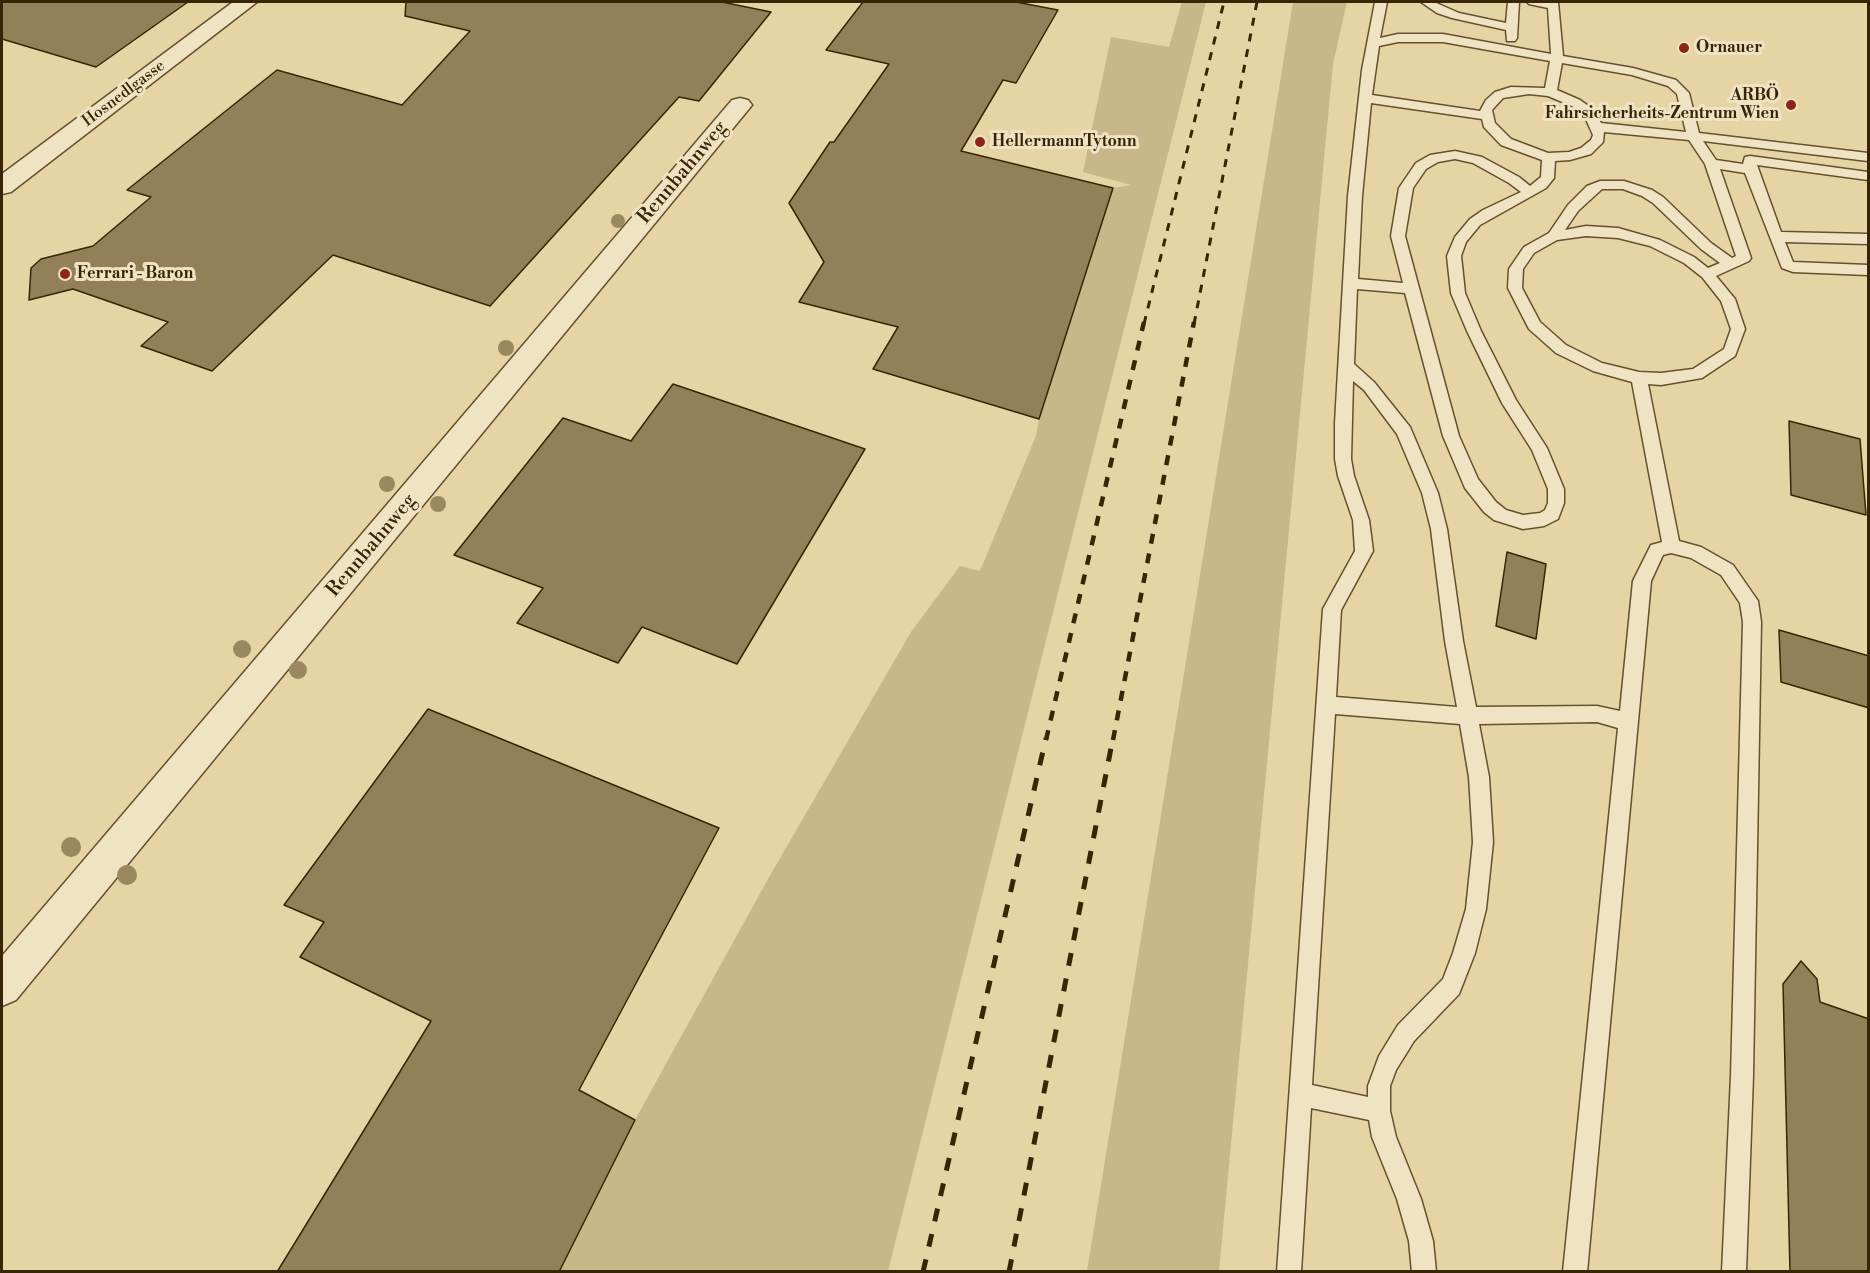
<!DOCTYPE html>
<meta charset="utf-8">
<style>
body{margin:0}
#map{position:relative;width:1870px;height:1273px;overflow:hidden;background:#e7d4a4;font-family:"Libre Bodoni",serif}
canvas{display:block}
.frame{position:absolute;inset:0;border:3px solid #392505;pointer-events:none}
</style>
<div id="map">
<canvas width="1870" height="1273"></canvas>
<div class="frame"></div>
</div>
<script>
const ctx = document.querySelector('canvas').getContext('2d');
ctx.lineJoin = 'round';
function fillPath(path, color) {
  ctx.fillStyle = color;
  ctx.fill(path, 'evenodd');
}
function poly(rows) {
  const path = new Path2D();
  for (const r of rows) {
    path.moveTo(r[0], r[1]);
    for (let i = 2; i < r.length; i += 2) path.lineTo(r[i], r[i + 1]);
  }
  return path;
}
function strokePath(path, color, width, dash) {
  ctx.strokeStyle = color;
  ctx.lineWidth = width;
  ctx.lineCap = dash ? 'butt' : 'round';
  ctx.setLineDash(dash || []);
  ctx.stroke(path);
}
function write(font, color, halo, rows, align = 'center') {
  ctx.font = font + ' "Libre Bodoni",serif';
  ctx.lineWidth = 6;
  ctx.setLineDash([]);
  ctx.textBaseline = 'middle';
  ctx.strokeStyle = halo;
  ctx.fillStyle = color;
  for (const [text, x, y, turn = 0] of rows) {
    ctx.save();
    ctx.translate(x, y);
    ctx.rotate((+turn || 0) * Math.PI / 180);
    ctx.textAlign = isNaN(turn) ? turn : align;
    if (halo) ctx.strokeText(text, 0, 0);
    ctx.fillText(text, 0, 0);
    ctx.restore();
  }
}
const green = poly([
 [1182,2,1206,2,888,1271,559,1272,635,1120,768,879,911,632,960,566,980,571,1036,436,1039,419,1113,188,1131,185,1083,172,1111,37,1169,47],
 [1293,2,1347,2,1333,64,1219,1271,1087,1271]
]);
const building = poly([
 [2,2,188,2,96,67,2,39,2,2],
 [406,2,722,2,771,12,699,101,679,97,490,306,333,255,212,371,141,346,168,322,73,289,29,300,31,268,41,259,93,246,151,197,127,190,277,70,402,105,470,31,405,16,406,2],
 [863,2,1016,2,1058,10,1016,83,1003,80,961,151,1113,188,1039,419,873,369,898,327,799,302,824,262,789,203,830,142,834,142,889,64,826,50,863,2],
 [673,384,865,449,737,664,642,627,618,663,517,623,543,588,454,555,563,418,631,441,673,384],
 [1789,421,1860,439,1866,515,1791,495,1789,421],
 [1507,552,1546,564,1536,639,1496,626,1507,552],
 [1779,630,1869,656,1869,708,1781,682,1779,630],
 [428,709,719,828,579,1090,635,1120,559,1272,277,1272,431,1021,300,957,324,922,284,905,428,709],
 [1801,961,1817,979,1820,1002,1869,1019,1869,1272,1790,1272,1783,984,1801,961]
]);
const lane = poly([
 [1375,2,1387,2,1380,38,1398,34,1443,34,1551,54,1548,8,1529,4,1527,2,1558,2,1563,56,1633,68,1676,80,1689,93,1699,133,1868,153,1868,161,1703,141,1716,160,1743,164,1745,157,1750,156,1868,172,1868,180,1757,165,1781,232,1868,234,1868,244,1785,242,1793,262,1868,265,1868,275,1793,272,1782,268,1745,173,1720,169,1751,258,1749,261,1716,276,1735,299,1745,329,1735,356,1702,378,1661,385,1648,384,1679,541,1701,547,1733,565,1758,601,1761,622,1753,1076,1746,1272,1722,1272,1731,1076,1743,622,1740,603,1721,575,1691,558,1671,553,1663,555,1651,581,1587,1272,1563,1272,1618,728,1597,722,1479,724,1489,777,1493,842,1486,909,1475,953,1459,994,1414,1041,1396,1070,1390,1086,1390,1111,1396,1137,1421,1199,1433,1241,1436,1272,1412,1272,1409,1241,1397,1199,1372,1137,1369,1120,1311,1108,1301,1272,1277,1272,1323,609,1355,551,1353,520,1338,476,1335,459,1335,423,1348,196,1362,70,1375,2],
 [1398,42,1443,42,1550,61,1545,88,1511,87,1495,92,1486,100,1480,111,1372,95,1379,46,1398,42],
 [1562,63,1632,75,1668,86,1677,94,1686,132,1601,123,1594,110,1580,100,1557,90,1562,63],
 [1529,94,1548,96,1572,106,1584,115,1593,135,1591,140,1581,148,1569,152,1548,153,1511,139,1495,123,1492,110,1503,98,1529,94],
 [1371,103,1482,119,1484,127,1501,145,1542,160,1541,177,1530,186,1519,177,1482,157,1455,151,1430,155,1416,163,1399,188,1391,236,1403,283,1358,279,1362,196,1371,103],
 [1604,132,1689,140,1705,164,1736,256,1732,258,1711,243,1663,197,1652,190,1624,181,1600,181,1587,186,1568,205,1549,233,1524,247,1509,269,1508,288,1529,329,1556,353,1593,371,1632,382,1662,542,1651,545,1633,581,1620,711,1597,706,1476,707,1463,641,1447,529,1438,493,1410,427,1374,382,1354,364,1357,289,1405,293,1443,436,1465,488,1484,512,1494,520,1523,529,1544,526,1558,519,1564,503,1564,489,1547,448,1516,400,1481,331,1465,293,1461,256,1466,242,1480,225,1546,188,1554,178,1555,161,1570,160,1591,154,1603,142,1604,132],
 [1455,159,1473,163,1509,183,1521,192,1483,210,1470,219,1455,237,1447,256,1451,293,1467,331,1502,403,1532,450,1548,489,1548,503,1545,510,1540,513,1523,515,1506,510,1496,502,1478,479,1459,436,1405,236,1413,188,1426,169,1438,162,1455,159],
 [1602,189,1623,189,1642,196,1653,203,1701,249,1720,263,1708,268,1694,257,1660,240,1618,228,1586,226,1565,230,1578,211,1602,189],
 [1586,236,1618,238,1650,246,1684,263,1702,277,1721,301,1731,329,1724,349,1693,369,1661,373,1639,372,1602,363,1566,345,1540,322,1522,288,1523,269,1534,253,1557,240,1586,236],
 [1353,381,1364,390,1397,434,1422,493,1431,529,1445,641,1457,707,1336,697,1341,610,1373,551,1369,520,1354,476,1351,459,1353,381],
 [1335,714,1460,724,1469,777,1473,842,1466,909,1453,953,1443,979,1398,1025,1379,1056,1368,1086,1368,1097,1312,1085,1335,714],
 [1421,2,1434,2,1459,13,1506,23,1508,2,1519,2,1517,38,1515,41,1507,41,1506,30,1452,18,1437,13,1421,2]
]);
const street = poly([
 [233,2,257,2,11,192,2,194,2,174,233,2],
 [740,98,748,100,752,105,748,110,16,1000,2,1006,2,956,732,100,740,98]
]);
const railFar2 = poly([
 [1144,324,1224,2],
 [1194,324,1257,2]
]);
const railFar1 = poly([
 [1046,740,1144,322],
 [1113,740,1194,322]
]);
const rail = poly([
 [923,1272,1046,738],
 [1009,1272,1113,738]
]);
const trees = [
 [618,221,7],
 [506,348,8],
 [387,484,8],
 [438,504,8],
 [242,649,9],
 [298,670,9],
 [71,847,10],
 [127,875,10]
];
const markers = [
 [1684,48,6,"#8f2418"],
 [1791,105,6,"#8f2418"],
 [980,142,6,"#8f2418"],
 [65,274,6,"#8f2418"]
];
const farPoinames = [
 ["Ornauer",1696,48],
 ["ARBÖ",1779,96,"right"],
 ["Fahrsicherheits-Zentrum Wien",1779,114,"right"],
 ["HellermannTytonn",992,142],
 ["Ferrari - Baron",77,274]
];
const farStreetnames = [
 ["Hosnedlgasse",124,94,-37]
];
const streetNames = [
 ["Rennbahnweg",683,173,-50],
 ["Rennbahnweg",372,546,-50]
];
fillPath(green, '#c9b689');
fillPath(building, '#938058');
strokePath(building, '#392505', 1.5);
strokePath(lane, '#64512d', 3);
strokePath(street, '#64512d', 3);
fillPath(lane, '#efe3c4');
fillPath(street, '#efe3c4');
strokePath(railFar2, '#392505', 3, [8, 8]);
strokePath(railFar1, '#392505', 4.5, [10, 10]);
strokePath(rail, '#392505', 5, [13, 13]);
ctx.fillStyle = '#9b885f';
for (const [x, y, r] of trees) {
  ctx.beginPath();
  ctx.arc(x, y, r, 0, 2 * Math.PI);
  ctx.fill();
}
for (const [x, y, r, color] of markers) {
  const dot = new Path2D();
  dot.arc(x, y, r, 0, 2 * Math.PI);
  ctx.fillStyle = color;
  ctx.fill(dot);
  strokePath(dot, '#efe3c4', 2);
}
write('bold 16px', '#392505', '#efe3c4', farPoinames, 'left');
write('16px', '#392505', '#efe3c4', farStreetnames);
write('20px', '#392505', '#efe3c4', streetNames);
</script>
